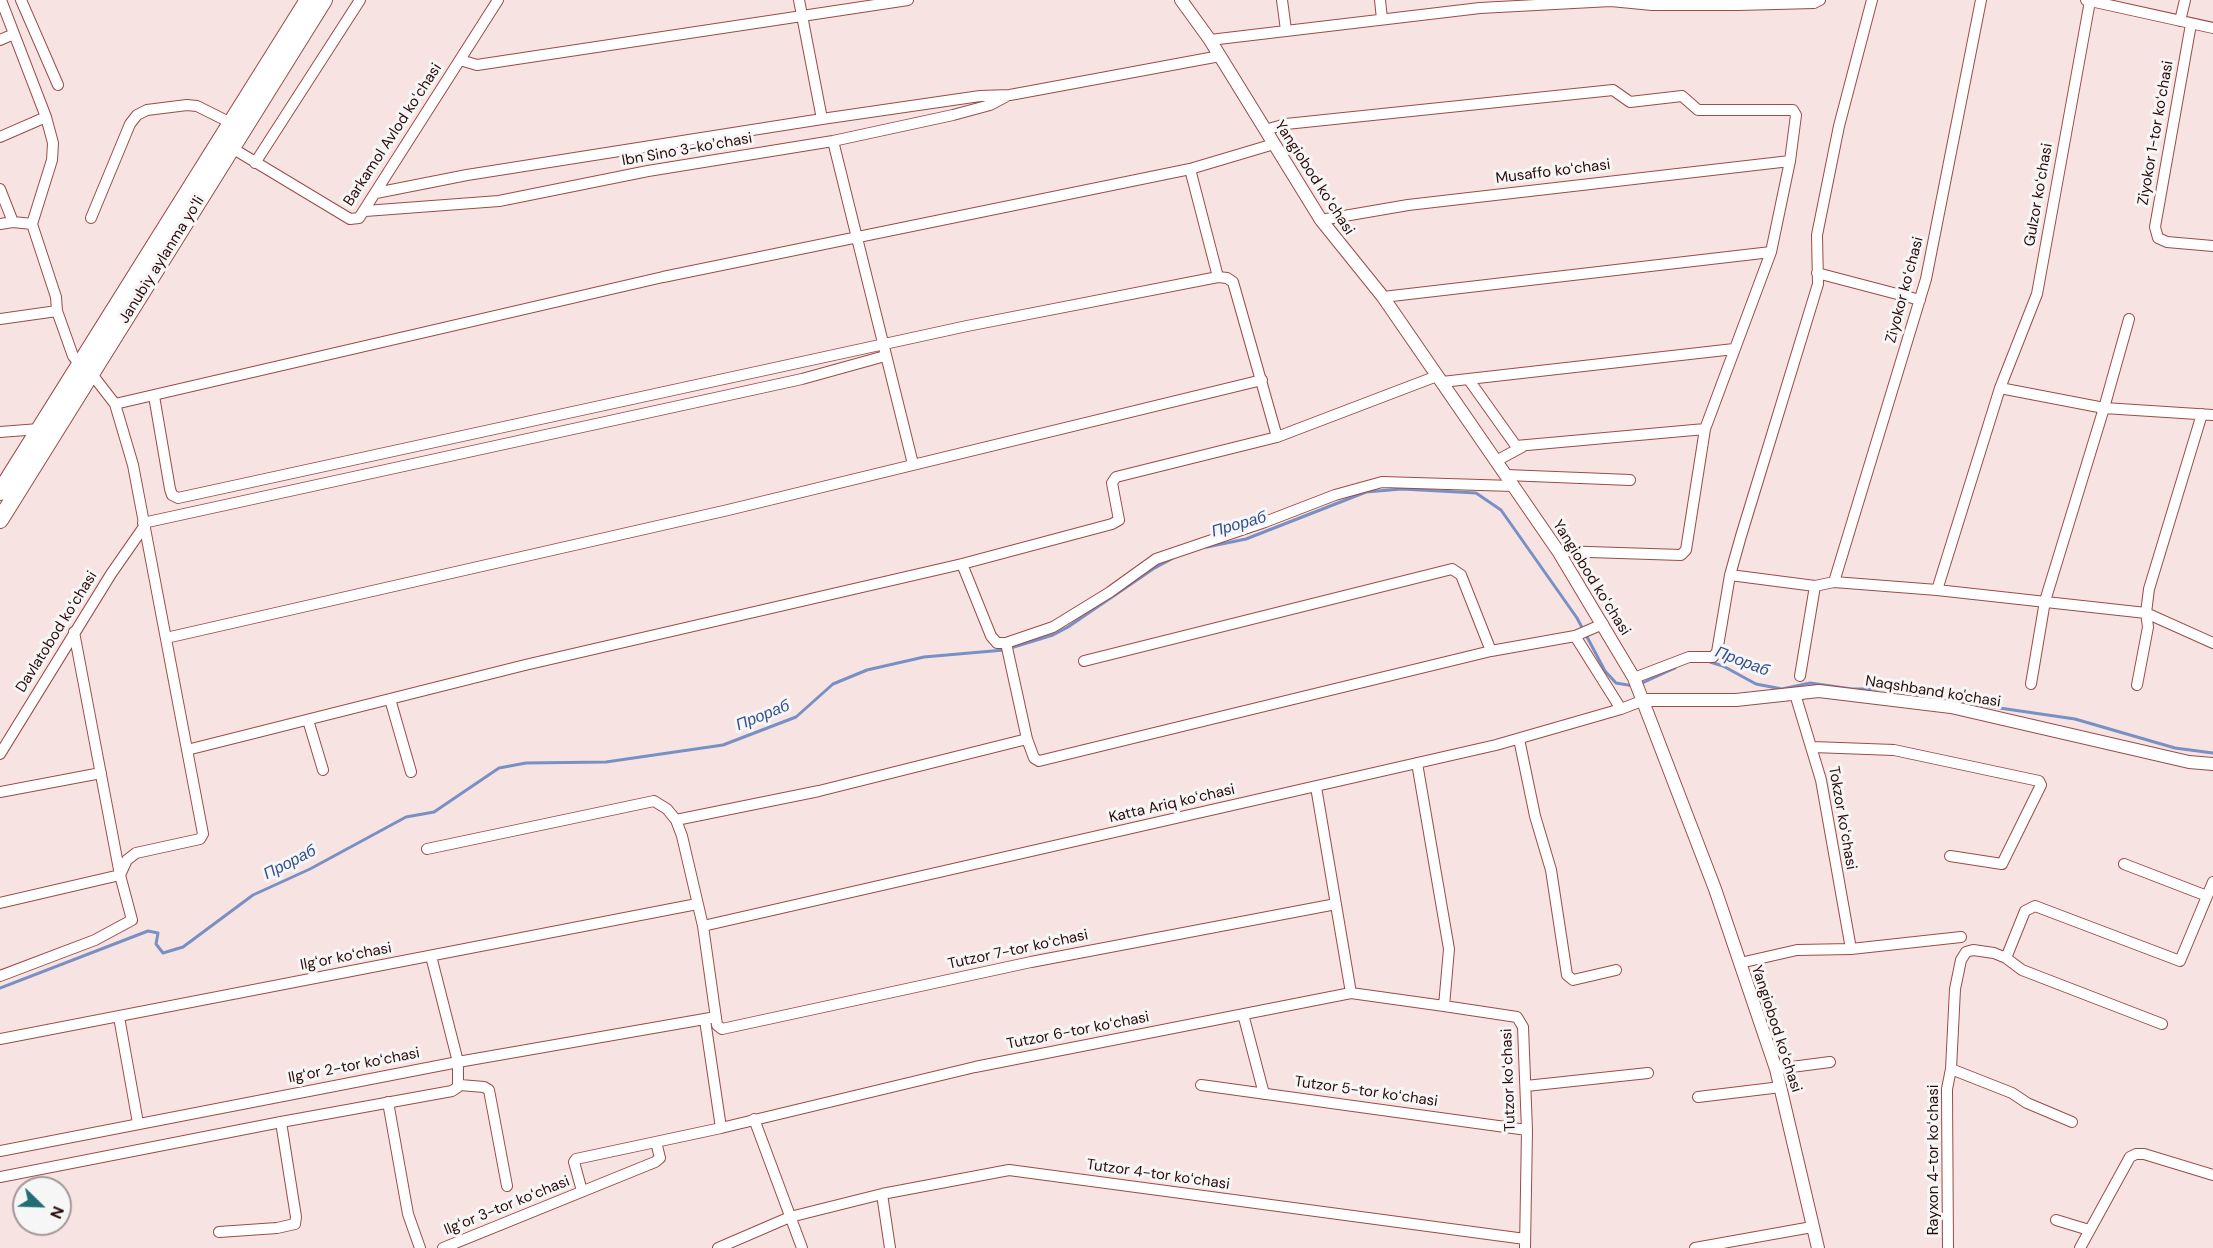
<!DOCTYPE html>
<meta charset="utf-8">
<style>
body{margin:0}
#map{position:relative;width:2213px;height:1248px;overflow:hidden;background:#f7e4e2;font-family:"DM Sans",sans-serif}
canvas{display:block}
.north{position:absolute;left:12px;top:1176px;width:60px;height:60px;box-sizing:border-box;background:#f6f6f6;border:2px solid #a49897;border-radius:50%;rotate:113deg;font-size:16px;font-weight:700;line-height:24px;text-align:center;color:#290a09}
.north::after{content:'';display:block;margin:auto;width:21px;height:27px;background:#226d74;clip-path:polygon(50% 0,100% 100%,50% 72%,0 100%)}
</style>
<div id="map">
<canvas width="2213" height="1248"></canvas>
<div class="north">N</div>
</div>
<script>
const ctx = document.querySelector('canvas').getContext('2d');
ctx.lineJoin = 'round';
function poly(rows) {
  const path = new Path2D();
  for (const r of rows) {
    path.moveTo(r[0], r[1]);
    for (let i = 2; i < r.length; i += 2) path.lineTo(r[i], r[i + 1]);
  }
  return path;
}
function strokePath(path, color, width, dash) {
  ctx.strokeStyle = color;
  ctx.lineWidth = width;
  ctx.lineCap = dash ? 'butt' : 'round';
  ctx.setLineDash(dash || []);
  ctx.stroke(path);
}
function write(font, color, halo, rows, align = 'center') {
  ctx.font = font + ' "DM Sans",sans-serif';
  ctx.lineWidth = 6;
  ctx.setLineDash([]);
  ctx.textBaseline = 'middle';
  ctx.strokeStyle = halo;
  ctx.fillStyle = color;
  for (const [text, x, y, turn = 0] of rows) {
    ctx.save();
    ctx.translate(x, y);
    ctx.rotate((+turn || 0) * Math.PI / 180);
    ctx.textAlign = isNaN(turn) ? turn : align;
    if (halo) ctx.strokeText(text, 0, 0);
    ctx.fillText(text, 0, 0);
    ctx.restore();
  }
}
const stream = poly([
 [1207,547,1246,539,1366,492,1402,489,1476,493,1501,510,1577,618,1605,671,1616,683,1634,686],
 [1710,662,1723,666,1756,684,1782,689,1810,683,1852,689,1896,689,1938,699,2075,719,2175,748,2213,753],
 [1640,684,1675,668],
 [0,988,148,931,158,933,156,944,163,953,183,947,253,895,310,869,406,817,434,812,499,768,526,763,606,762,723,745,796,717,833,684,867,670,924,657,1004,650,1053,635,1068,627,1153,569,1175,557]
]);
const minor = poly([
 [1,0,46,117,53,143,52,160,32,224,56,297,57,311,73,356,80,365],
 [21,0,58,85],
 [799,0,822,119],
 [1282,0,1286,30],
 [1380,0,1382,19],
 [2086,0,2213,28],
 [2090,1,2037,294,2000,388,1937,590,2146,613,2213,643],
 [2180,21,2185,0],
 [2191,24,2155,227,2158,238,2167,242,2213,246],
 [0,40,14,34],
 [1210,40,1480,8,1611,1,1652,5,1738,5,1814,3,1820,0],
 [460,60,477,65,908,0],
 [1265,130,1286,124,1613,90,1630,102,1682,96,1698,110,1793,110,1796,115,1790,161,1771,252,1705,429,1686,550,1681,555,1558,551],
 [0,137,46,117],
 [833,141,913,464],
 [232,148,350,219,359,218,498,0],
 [255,163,360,0],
 [1190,169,1274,144],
 [0,189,13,222,32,224],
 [376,193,467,175,822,119,980,96,1010,95,1220,56],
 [365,211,499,201,648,171,833,141,953,115,990,105,1007,96],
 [91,218,130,124,137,115,147,110,187,105,197,106,231,123],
 [1321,220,1408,205,1790,161],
 [0,224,13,222],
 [1817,273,1920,300],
 [1383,297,1771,252],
 [0,319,57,311],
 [1469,380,1516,446,1705,429],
 [1442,382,1734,349],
 [2000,388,2104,408,2213,415],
 [154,396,170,489,172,495,178,498,967,326,1218,277],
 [115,404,663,277,1190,169,1218,277,1227,278,1233,282,1277,437],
 [0,432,39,429],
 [1496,461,1522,447],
 [1506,475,1630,480],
 [143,523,802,379,885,356],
 [962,564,991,636,997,643,1006,643,1053,627,1110,592,1156,559,1265,522,1335,495,1382,482,1513,486],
 [1730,575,1815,586],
 [1834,582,1926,279,1981,0],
 [1575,636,1621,709],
 [166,638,728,510,1262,380],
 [1006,643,1027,739,1034,758,1039,761,1491,651,1575,636,1603,624],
 [1084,661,1452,569,1461,575,1491,651],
 [1800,676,1815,586,1834,582,1937,590],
 [1634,678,1689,657,1713,657,1717,652,1730,575,1741,536,1818,284,1817,235,1839,126,1872,0],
 [2031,684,2045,601,2104,408,2129,319],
 [2137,685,2148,627,2146,613,2149,589,2202,414],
 [1795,694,1821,780,1851,949],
 [390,699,411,772],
 [308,720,323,770],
 [1519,739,1535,816,1551,870,1567,975,1573,980,1616,970],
 [1813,747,1894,750,2039,781,2041,785,2002,864,1950,856],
 [187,750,525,665,962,564,1112,524,1119,520,1112,483,1116,477,1277,437,1437,376],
 [0,754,111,574,143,528],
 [1417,763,1449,949,1444,1006,1517,1017,1523,1027,1527,1130,1525,1248],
 [1316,787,1351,993],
 [0,792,101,773],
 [676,820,682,836,703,926,717,1025,722,1029,1031,962,1336,904],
 [427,849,654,801,667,809,676,820,819,791,1027,739],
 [2124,864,2207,896],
 [0,903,120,875,127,860,136,853,200,839,203,834,133,465,115,404,91,373],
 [703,926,1496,745,1621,709,1644,700],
 [2006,958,2025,911,2035,906,2180,961,2213,882],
 [1740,963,1797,950,1851,949,1961,937],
 [0,976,95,940,132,920,120,875,74,632],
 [1243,1014,1264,1094],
 [119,1017,138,1123],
 [705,1020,721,1128],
 [0,1039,697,904],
 [1776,1069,1830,1062],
 [1951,1069,2012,1093,2027,1103,2072,1122],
 [460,1085,484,1087,489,1090,507,1186],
 [1201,1085,1527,1130],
 [1526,1086,1648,1073],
 [1698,1097,1781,1087],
 [388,1102,408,1214,420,1248],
 [754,1119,802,1248],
 [0,1151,458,1062,716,1017],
 [0,1177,281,1122],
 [582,1191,574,1162,576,1159,721,1128,975,1067,1351,993,1444,1006],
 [882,1194,890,1248],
 [2056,1220,2089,1230],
 [219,1232,277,1228,295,1224,296,1217,281,1122,452,1091,458,1087,458,1062,431,956],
 [443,1248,655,1162,660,1158,656,1142],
 [718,1248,790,1217,882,1194,1009,1170,1525,1239],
 [1695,1248,1812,1227],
 [1948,1248,1947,1089,1951,1069,1955,989,1961,960,1966,952,1973,950,1994,953,2006,958,2022,970,2162,1024],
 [2080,1248,2130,1157,2136,1154,2144,1154,2213,1175]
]);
const tertiary = poly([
 [1181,0,1210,40,1321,220,1383,297,1558,551,1634,678,1715,889,1776,1069,1818,1248],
 [1644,700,1736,700,1819,691,1951,707,2189,762,2213,764]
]);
const trunk = poly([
 [0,492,308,0],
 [0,520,324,0]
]);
const streetNames = [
 ["Ziyokor 1-tor koʻchasi",2156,133,-80],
 ["Barkamol Avlod koʻchasi",393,135,-57],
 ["Ibn Sino 3-koʼchasi",687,150,-10],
 ["Musaffo koʻchasi",1553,172,-7],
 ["Yangiobod koʻchasi",1314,178,57],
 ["Gulzor koʻchasi",2039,195,-80],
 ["Janubiy aylanma yoʻli",162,260,-58],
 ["Ziyokor koʻchasi",1905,290,-75],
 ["Yangiobod koʻchasi",1591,578,58],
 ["Davlatobod koʻchasi",57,632,-58],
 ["Naqshband ko'chasi",1933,692,9],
 ["Katta Ariq koʻchasi",1172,804,-13],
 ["Tokzor koʻchasi",1842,818,80],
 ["Tutzor 7-tor koʻchasi",1018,950,-12],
 ["Ilgʻor koʻchasi",346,957,-11],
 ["Yangiobod koʻchasi",1776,1029,72],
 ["Tutzor 6-tor koʻchasi",1078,1031,-11],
 ["Ilgʻor 2-tor koʻchasi",354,1066,-11],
 ["Tutzor koʻchasi",1509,1080,-92],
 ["Tutzor 5-tor koʻchasi",1366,1092,8],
 ["Rayxon 4-tor koʻchasi",1934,1160,-90],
 ["Tutzor 4-tor koʻchasi",1158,1175,8],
 ["Ilgʻor 3-tor koʻchasi",507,1206,-22]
];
const waterNames = [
 ["Прораб",1239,525,-16],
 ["Прораб",1742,662,21],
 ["Прораб",763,716,-22],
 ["Прораб",290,863,-27]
];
strokePath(stream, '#7890c3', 3);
strokePath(minor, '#994c48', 12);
strokePath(tertiary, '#994c48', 14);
strokePath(trunk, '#994c48', 18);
strokePath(minor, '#fff', 10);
strokePath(tertiary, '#fff', 12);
strokePath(trunk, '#fff', 16);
write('15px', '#290a09', '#f6f6f6', streetNames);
write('italic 16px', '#334f8f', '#f6f6f6', waterNames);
</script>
